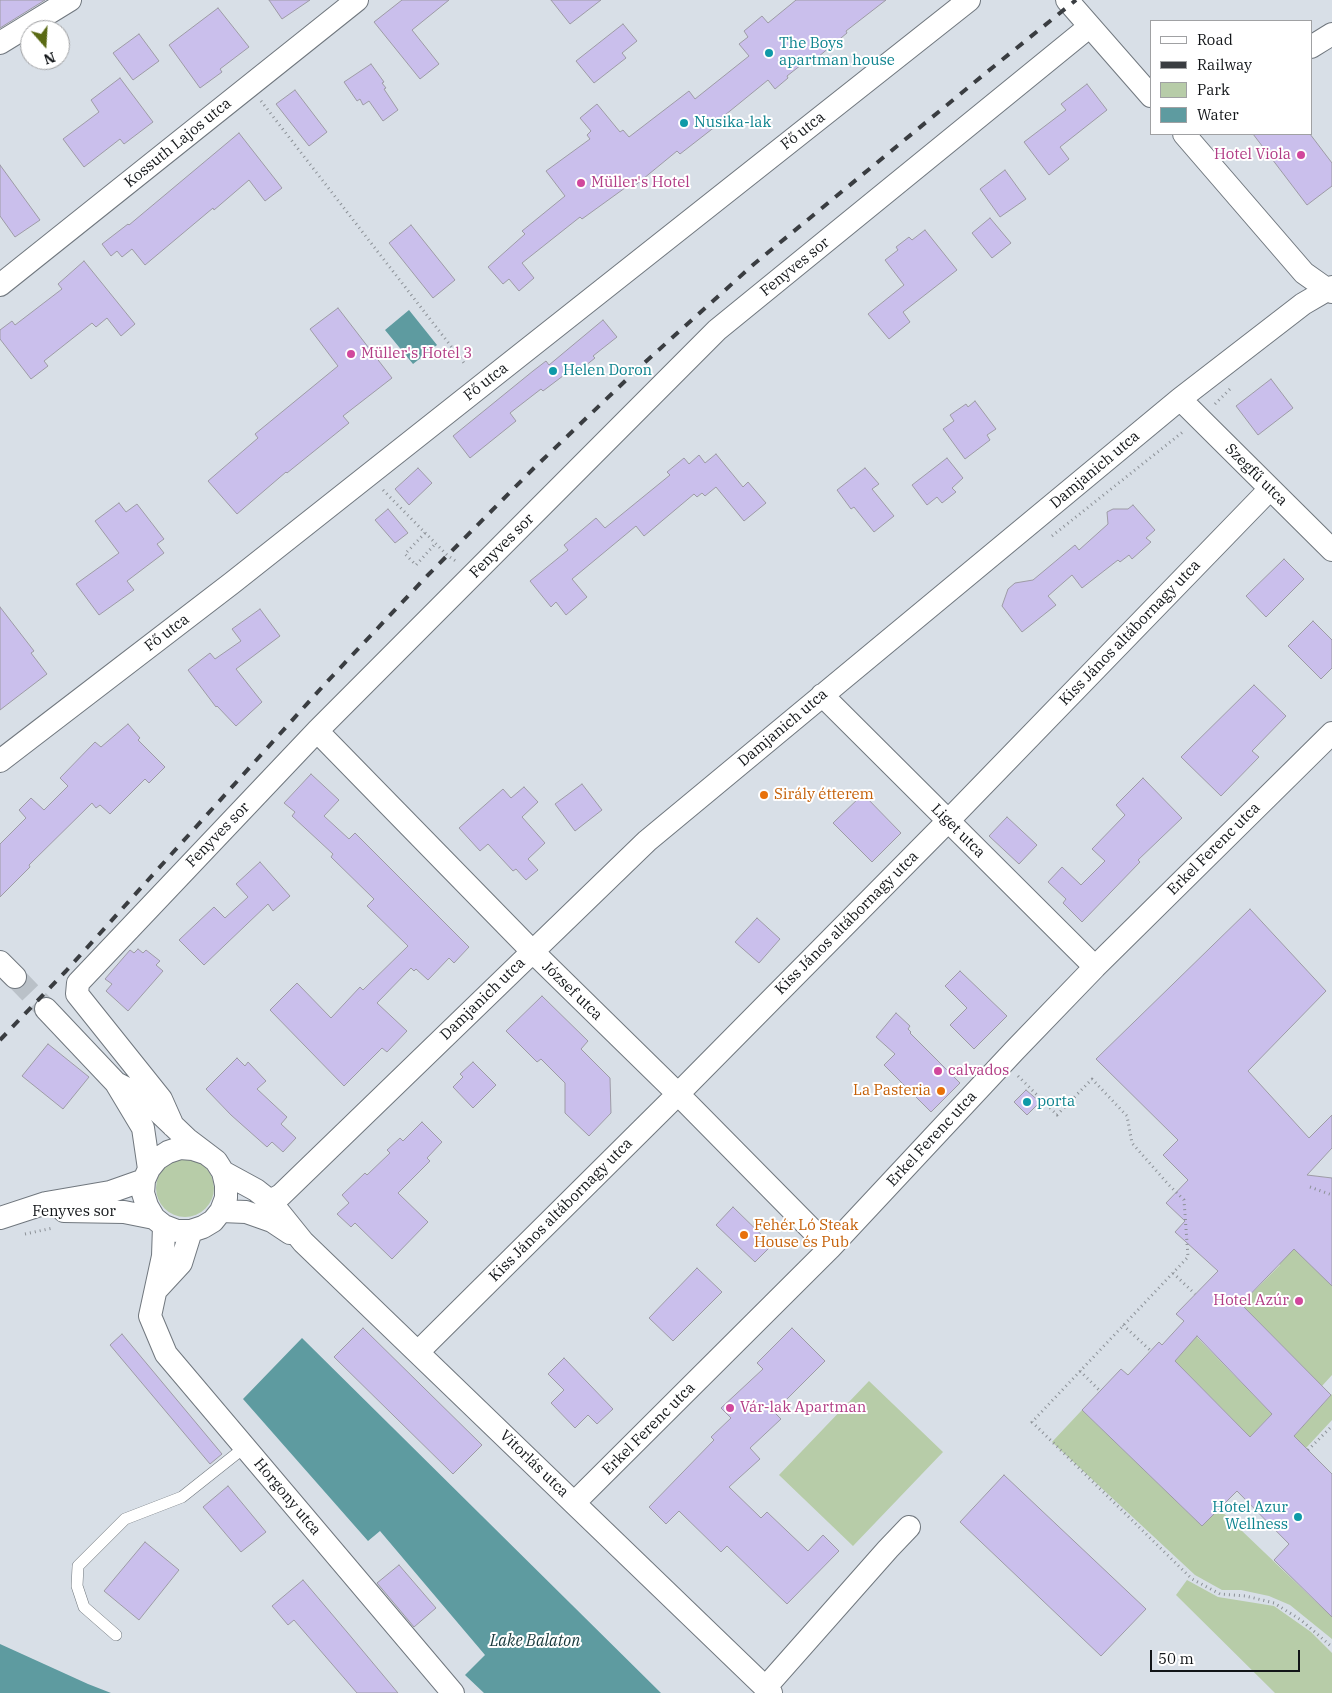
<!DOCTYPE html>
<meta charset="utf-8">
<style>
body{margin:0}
#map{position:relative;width:1332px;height:1693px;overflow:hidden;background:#d8dfe7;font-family:"IBM Plex Serif",serif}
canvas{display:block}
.legend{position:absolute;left:1150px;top:20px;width:162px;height:115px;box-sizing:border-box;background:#fff;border:1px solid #a0a1a3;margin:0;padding:6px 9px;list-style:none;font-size:15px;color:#121518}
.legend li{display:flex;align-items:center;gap:10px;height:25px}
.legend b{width:25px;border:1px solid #a0a1a3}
.north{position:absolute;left:20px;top:20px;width:50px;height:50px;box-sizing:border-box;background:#fff;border:1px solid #a0a1a3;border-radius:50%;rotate:161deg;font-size:14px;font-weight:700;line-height:20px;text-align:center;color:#121518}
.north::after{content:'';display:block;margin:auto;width:18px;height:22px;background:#5a6a14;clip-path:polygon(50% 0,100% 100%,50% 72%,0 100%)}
.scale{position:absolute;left:1150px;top:1650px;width:150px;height:22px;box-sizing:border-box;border:2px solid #121518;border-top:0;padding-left:6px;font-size:15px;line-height:18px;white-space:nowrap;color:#121518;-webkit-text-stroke:4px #fff;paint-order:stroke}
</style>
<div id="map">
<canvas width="1332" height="1693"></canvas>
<ul class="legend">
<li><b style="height:6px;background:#fff"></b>Road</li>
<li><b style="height:6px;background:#3a3d41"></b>Railway</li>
<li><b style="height:14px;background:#b7cca8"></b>Park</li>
<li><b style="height:14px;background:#5e9ba0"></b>Water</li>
</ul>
<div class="north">N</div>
<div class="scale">50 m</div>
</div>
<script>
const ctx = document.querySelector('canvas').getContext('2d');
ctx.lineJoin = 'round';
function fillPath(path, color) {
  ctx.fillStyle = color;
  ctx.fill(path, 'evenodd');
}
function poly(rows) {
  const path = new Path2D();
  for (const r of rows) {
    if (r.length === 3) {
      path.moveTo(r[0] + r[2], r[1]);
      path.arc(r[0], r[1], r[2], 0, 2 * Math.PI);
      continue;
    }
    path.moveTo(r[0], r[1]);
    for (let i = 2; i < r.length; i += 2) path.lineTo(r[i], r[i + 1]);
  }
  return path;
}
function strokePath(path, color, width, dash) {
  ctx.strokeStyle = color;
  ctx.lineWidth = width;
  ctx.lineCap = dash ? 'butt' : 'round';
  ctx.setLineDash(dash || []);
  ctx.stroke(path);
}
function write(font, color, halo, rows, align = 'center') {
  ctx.font = font + ' "IBM Plex Serif",serif';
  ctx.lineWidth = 4;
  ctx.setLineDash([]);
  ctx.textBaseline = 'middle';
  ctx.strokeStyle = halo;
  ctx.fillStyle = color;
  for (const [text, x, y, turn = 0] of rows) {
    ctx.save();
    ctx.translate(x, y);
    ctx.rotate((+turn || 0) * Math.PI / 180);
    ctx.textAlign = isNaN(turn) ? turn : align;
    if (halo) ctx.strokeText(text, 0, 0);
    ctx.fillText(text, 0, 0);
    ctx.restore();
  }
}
const green = poly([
 [185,1188,29],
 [1291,1245,1332,1286,1332,1375,1322,1386,1237,1300,1251,1294,1280,1265,1276,1260],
 [1194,1334,1272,1414,1250,1437,1175,1361],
 [869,1381,943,1452,853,1546,779,1475],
 [1332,1394,1332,1420,1306,1448,1294,1436],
 [1082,1410,1202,1526,1219,1509,1332,1617,1332,1639,1290,1605,1269,1596,1241,1590,1222,1590,1195,1575,1052,1442],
 [1187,1580,1218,1597,1274,1606,1311,1632,1332,1653,1332,1693,1275,1693,1176,1595]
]);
const water = poly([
 [409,310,437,345,413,364,385,330],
 [302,1338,661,1693,484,1693,465,1675,485,1655,380,1531,368,1541,243,1399],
 [0,1644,88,1684,111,1693,0,1693]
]);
const building = poly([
 [0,0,45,0,0,28,0,0],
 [269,0,310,0,282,19,269,0],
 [402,0,449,0,412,30,439,64,420,79,374,22,402,0],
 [551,0,601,0,570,24,551,0],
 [796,0,886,0,846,31,847,33,818,57,815,54,787,76,788,78,775,89,768,80,714,124,716,126,680,154,677,151,632,188,629,185,582,219,580,217,522,263,534,278,519,291,509,279,503,284,488,267,525,234,522,231,565,196,546,171,590,139,587,135,591,131,580,118,597,104,620,132,623,130,629,137,689,91,695,99,749,56,739,44,748,37,744,31,762,16,768,23,796,0],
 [218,8,249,47,220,69,222,72,200,88,169,45,218,8],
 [623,24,637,41,622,53,626,58,594,83,576,61,623,24],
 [139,34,159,61,133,80,113,53,139,34],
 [371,64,384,82,382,83,386,88,384,89,398,110,383,121,369,101,363,105,360,99,357,101,344,82,371,64],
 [120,78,153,122,124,144,120,139,84,167,63,139,99,112,91,100,120,78],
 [1087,84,1107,110,1060,147,1069,159,1049,175,1024,142,1066,110,1061,104,1087,84],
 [295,90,327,132,309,146,276,104,295,90],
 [239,133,282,188,265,201,249,180,214,210,213,208,145,265,132,249,122,257,117,251,111,256,102,244,128,224,129,225,239,133],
 [1253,134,1310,134,1332,163,1332,186,1307,205,1253,134],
 [0,165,40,220,15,237,0,216,0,165],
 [1005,170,1026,199,1000,217,980,189,1005,170],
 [990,218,1011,243,992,258,972,233,990,218],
 [411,225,455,280,433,298,389,243,411,225],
 [925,230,957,270,903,312,910,322,889,339,868,314,904,285,885,260,898,250,896,247,909,237,912,240,925,230],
 [84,261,135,324,121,336,107,318,96,327,92,323,44,361,48,366,31,379,0,339,0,330,12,321,15,325,62,289,58,284,84,261],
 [338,308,392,378,343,416,349,423,287,473,286,472,237,514,208,481,258,438,255,434,338,366,310,329,338,308],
 [603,320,617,337,593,356,595,358,580,370,576,366,543,391,541,389,510,413,516,421,470,458,453,436,533,371,546,361,549,365,603,320],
 [1271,379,1293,408,1258,435,1236,406,1271,379],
 [975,401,996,429,987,435,990,440,965,459,943,429,954,421,950,415,966,404,968,407,975,401],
 [716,454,743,487,748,482,766,503,744,521,716,487,705,496,702,493,697,497,694,494,644,536,636,526,572,579,587,597,566,615,556,602,551,607,530,581,568,550,564,545,596,518,605,528,670,475,667,472,684,458,689,464,699,455,705,463,716,454],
 [947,458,963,478,952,488,956,492,942,503,937,497,927,505,912,485,947,458],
 [418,468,432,483,409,505,395,489,418,468],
 [865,468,879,484,872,489,894,516,874,532,854,507,851,509,837,490,865,468],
 [119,503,126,512,137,504,164,539,157,544,164,553,127,581,134,590,99,615,76,584,119,553,95,521,119,503],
 [1133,505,1155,530,1146,538,1151,542,1132,559,1129,555,1120,562,1118,560,1082,588,1072,575,1048,596,1056,605,1022,632,1002,606,1008,589,1015,583,1033,580,1075,545,1079,550,1108,524,1107,512,1113,509,1128,509,1133,505],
 [388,509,408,533,395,543,375,520,388,509],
 [1284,559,1304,579,1266,617,1246,596,1284,559],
 [0,607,34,651,31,653,47,674,0,710,0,607],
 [260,609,280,636,236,669,262,702,236,726,217,706,216,707,188,670,210,653,215,659,241,641,232,629,260,609],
 [1313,621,1332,640,1332,668,1321,679,1288,646,1313,621],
 [1254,685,1286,716,1252,751,1259,757,1221,796,1181,757,1254,685],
 [128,724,140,738,138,740,165,767,149,783,145,779,110,814,100,805,96,808,92,803,29,865,30,867,0,897,0,844,26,818,19,810,31,798,44,810,68,786,60,778,95,742,101,747,128,724],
 [311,774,339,800,324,816,349,839,355,833,469,947,454,963,449,958,428,980,416,969,414,971,411,968,377,1003,407,1031,387,1052,382,1048,344,1086,270,1010,297,983,331,1018,360,987,363,990,408,946,367,906,374,899,331,857,333,854,292,816,295,812,284,803,311,774],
 [1143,778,1182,818,1138,860,1140,862,1082,922,1063,903,1066,899,1048,882,1062,867,1081,885,1105,861,1092,849,1125,815,1116,805,1143,778],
 [582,784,602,810,575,831,555,804,582,784],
 [524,787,538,802,522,817,545,843,528,859,538,870,526,880,516,869,513,871,488,844,480,851,459,828,503,789,511,798,524,787],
 [863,794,901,833,872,862,833,823,863,794],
 [1007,817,1037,845,1019,864,989,836,1007,817],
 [260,862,290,896,273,911,268,904,204,965,179,940,214,907,225,918,248,897,236,884,260,862],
 [1250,909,1326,991,1248,1071,1309,1138,1332,1115,1332,1148,1307,1175,1332,1178,1332,1286,1294,1249,1241,1304,1331,1395,1294,1436,1332,1474,1332,1617,1274,1560,1289,1544,1237,1491,1202,1526,1082,1410,1121,1369,1128,1375,1159,1342,1162,1345,1184,1321,1176,1314,1218,1271,1175,1232,1185,1221,1166,1203,1188,1180,1163,1155,1178,1140,1096,1059,1250,909],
 [1197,1336,1272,1414,1250,1437,1175,1361,1197,1336],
 [757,918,780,939,759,963,735,942,757,918],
 [138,949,143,953,146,950,160,961,156,965,163,971,128,1011,106,991,112,984,105,979,130,950,134,953,138,949],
 [960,971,1007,1016,974,1049,950,1025,967,1008,945,986,960,971],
 [542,996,588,1041,581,1049,610,1078,611,1113,589,1136,565,1113,565,1083,541,1059,537,1062,506,1031,542,996],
 [896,1013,910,1026,908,1029,911,1032,910,1033,960,1083,931,1112,884,1065,895,1054,876,1037,896,1013],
 [48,1044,89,1077,63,1109,22,1076,48,1044],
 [237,1058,245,1066,248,1062,266,1081,257,1089,287,1117,281,1124,296,1138,283,1152,272,1142,267,1147,231,1115,206,1089,237,1058],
 [473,1062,496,1085,473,1108,453,1087,463,1077,460,1074,473,1062],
 [1026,1090,1040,1102,1027,1115,1014,1102,1026,1090],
 [422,1122,442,1142,427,1158,430,1161,398,1193,428,1222,392,1259,355,1223,351,1227,337,1214,349,1203,342,1195,365,1173,367,1175,390,1153,387,1150,400,1138,403,1141,422,1122],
 [733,1207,772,1245,755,1262,716,1225,733,1207],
 [697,1268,722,1292,673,1341,649,1318,697,1268],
 [363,1328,482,1445,453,1474,334,1357,363,1328],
 [792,1328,825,1361,774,1412,781,1419,750,1448,760,1459,729,1487,761,1518,767,1512,808,1551,823,1535,839,1551,787,1604,727,1546,721,1552,679,1511,666,1524,649,1507,714,1440,711,1437,731,1418,721,1408,763,1369,757,1363,792,1328],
 [122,1334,222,1454,210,1464,110,1345,122,1334],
 [564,1358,613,1409,597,1424,588,1415,575,1428,551,1403,564,1390,548,1374,564,1358],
 [1004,1475,1146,1609,1101,1656,960,1522,1004,1475],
 [228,1486,266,1532,241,1552,203,1507,228,1486],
 [145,1542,179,1570,139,1620,104,1591,145,1542],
 [399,1565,436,1608,414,1627,377,1583,399,1565],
 [303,1580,347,1632,398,1693,357,1693,294,1620,288,1625,272,1606,303,1580]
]);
const minorTunnel = poly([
 [15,977,46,1009]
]);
const path = poly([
 [261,101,464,363],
 [1215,404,1230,389],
 [383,490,447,555,457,562],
 [425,533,405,554,416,565,436,543],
 [1052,536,1184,431],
 [1018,1076,1057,1115,1092,1079,1127,1116,1132,1143,1168,1184,1184,1200,1188,1257,1032,1422,1192,1579,1220,1594,1246,1596,1274,1603,1301,1620,1332,1647],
 [1310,1187,1332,1195],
 [25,1234,53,1228],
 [1173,1273,1195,1294],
 [1123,1325,1151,1351],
 [1080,1371,1100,1391],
 [1308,1450,1332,1426]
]);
const service = poly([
 [116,1635,84,1607,77,1586,78,1566,125,1519,182,1497,245,1447]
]);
const minor = poly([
 [1067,0,1151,96],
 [0,43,70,0],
 [1311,47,1332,34],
 [1184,134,1304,273,1328,290,1332,292],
 [0,285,357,0],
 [1180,399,1332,550],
 [822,695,1095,967],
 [317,731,532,951,678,1094,830,1248],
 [0,761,232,583,969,0],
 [0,962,15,977],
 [46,1009,116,1083,143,1128,149,1169],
 [116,1083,143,1097,187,1139,216,1161,223,1172,226,1185,226,1198,221,1211,213,1221,203,1227,191,1231,177,1231,164,1226,154,1218,147,1206,143,1193,144,1180,149,1169,157,1159,168,1152,180,1148,193,1149,205,1153],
 [173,1126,161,1099,77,994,78,983,317,731,717,330,1089,27],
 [223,1172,256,1190,270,1201,303,1242,771,1693],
 [270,1201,281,1195,647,841,1180,399,1303,304,1332,287],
 [64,1211,124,1212,154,1218],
 [221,1211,246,1212,263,1218,272,1221,290,1233],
 [0,1218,46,1203,110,1192,144,1180],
 [164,1226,163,1256,150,1316,166,1354,453,1693],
 [157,1289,181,1263,191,1231],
 [418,1352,678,1094,948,821,1270,489],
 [574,1503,830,1248,1014,1051,1095,967,1332,733],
 [765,1688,888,1549,909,1527]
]);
const rail = poly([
 [0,1040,66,971,324,685,427,576,533,469,643,364,754,264,987,72,1076,0]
]);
const markers = [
 [769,53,5,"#0f9aa8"],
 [684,123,5,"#0f9aa8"],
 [1301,155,5,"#d1479c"],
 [581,183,5,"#d1479c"],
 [351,354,5,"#d1479c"],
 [553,371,5,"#0f9aa8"],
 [764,795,5,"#e8710a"],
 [938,1071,5,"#d1479c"],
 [941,1091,5,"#e8710a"],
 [1027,1102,5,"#0f9aa8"],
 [744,1235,5,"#e8710a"],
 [1299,1301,5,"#d1479c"],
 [730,1408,5,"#d1479c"],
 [1298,1517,5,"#0f9aa8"]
];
const cultureNames = [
 ["The Boys",779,44],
 ["apartman house",779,61],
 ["Nusika-lak",694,123],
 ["Helen Doron",563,371],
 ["porta",1037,1102],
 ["Hotel Azur",1288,1508,"right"],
 ["Wellness",1288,1525,"right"]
];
const streetNames = [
 ["Fő utca",803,131,-38],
 ["Kossuth Lajos utca",178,143,-39],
 ["Fenyves sor",795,267,-39],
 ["Fő utca",486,382,-38],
 ["Damjanich utca",1095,470,-40],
 ["Szegfű utca",1256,475,45],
 ["Fenyves sor",502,546,-45],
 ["Fő utca",167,633,-37],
 ["Kiss János altábornagy utca",1130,633,-46],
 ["Damjanich utca",783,728,-40],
 ["Liget utca",958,831,45],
 ["Fenyves sor",218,835,-46],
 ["Erkel Ferenc utca",1214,849,-45],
 ["Kiss János altábornagy utca",847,923,-45],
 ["József utca",572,991,44],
 ["Damjanich utca",483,999,-44],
 ["Erkel Ferenc utca",932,1139,-47],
 ["Kiss János altábornagy utca",561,1210,-45],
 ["Fenyves sor",74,1212],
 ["Erkel Ferenc utca",649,1429,-45],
 ["Vitorlás utca",534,1464,44],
 ["Horgony utca",287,1497,50]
];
const hotelNames = [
 ["Hotel Viola",1291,155,"right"],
 ["Müller's Hotel",591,183],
 ["Müller's Hotel 3",361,354],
 ["calvados",948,1071],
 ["Hotel Azúr",1289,1301,"right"],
 ["Vár-lak Apartman",740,1408]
];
const foodNames = [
 ["Sirály étterem",774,795],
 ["La Pasteria",931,1091,"right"],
 ["Fehér Ló Steak",754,1226],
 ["House és Pub",754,1243]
];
const waterNames = [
 ["Lake Balaton",535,1641]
];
fillPath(green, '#b7cca8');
fillPath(water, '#5e9ba0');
fillPath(building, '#cabfec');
strokePath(building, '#9d9ba5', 1);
strokePath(minorTunnel, '#bac1c8', 22, [22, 11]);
strokePath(service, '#70777e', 12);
strokePath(minor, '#70777e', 24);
strokePath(path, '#8c9197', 3, [1, 4]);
strokePath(service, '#fff', 11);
strokePath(minor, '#fff', 22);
strokePath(rail, '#3a3d41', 4, [9, 9]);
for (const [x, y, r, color] of markers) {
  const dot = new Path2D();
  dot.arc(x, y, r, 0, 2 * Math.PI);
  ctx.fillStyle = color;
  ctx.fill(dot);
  strokePath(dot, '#fff', 2);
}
write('15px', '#0d838f', '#fff', cultureNames, 'left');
write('15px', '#121518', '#fff', streetNames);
write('15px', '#b23c85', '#fff', hotelNames, 'left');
write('15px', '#c56008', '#fff', foodNames, 'left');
write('italic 16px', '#17373a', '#fff', waterNames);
</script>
